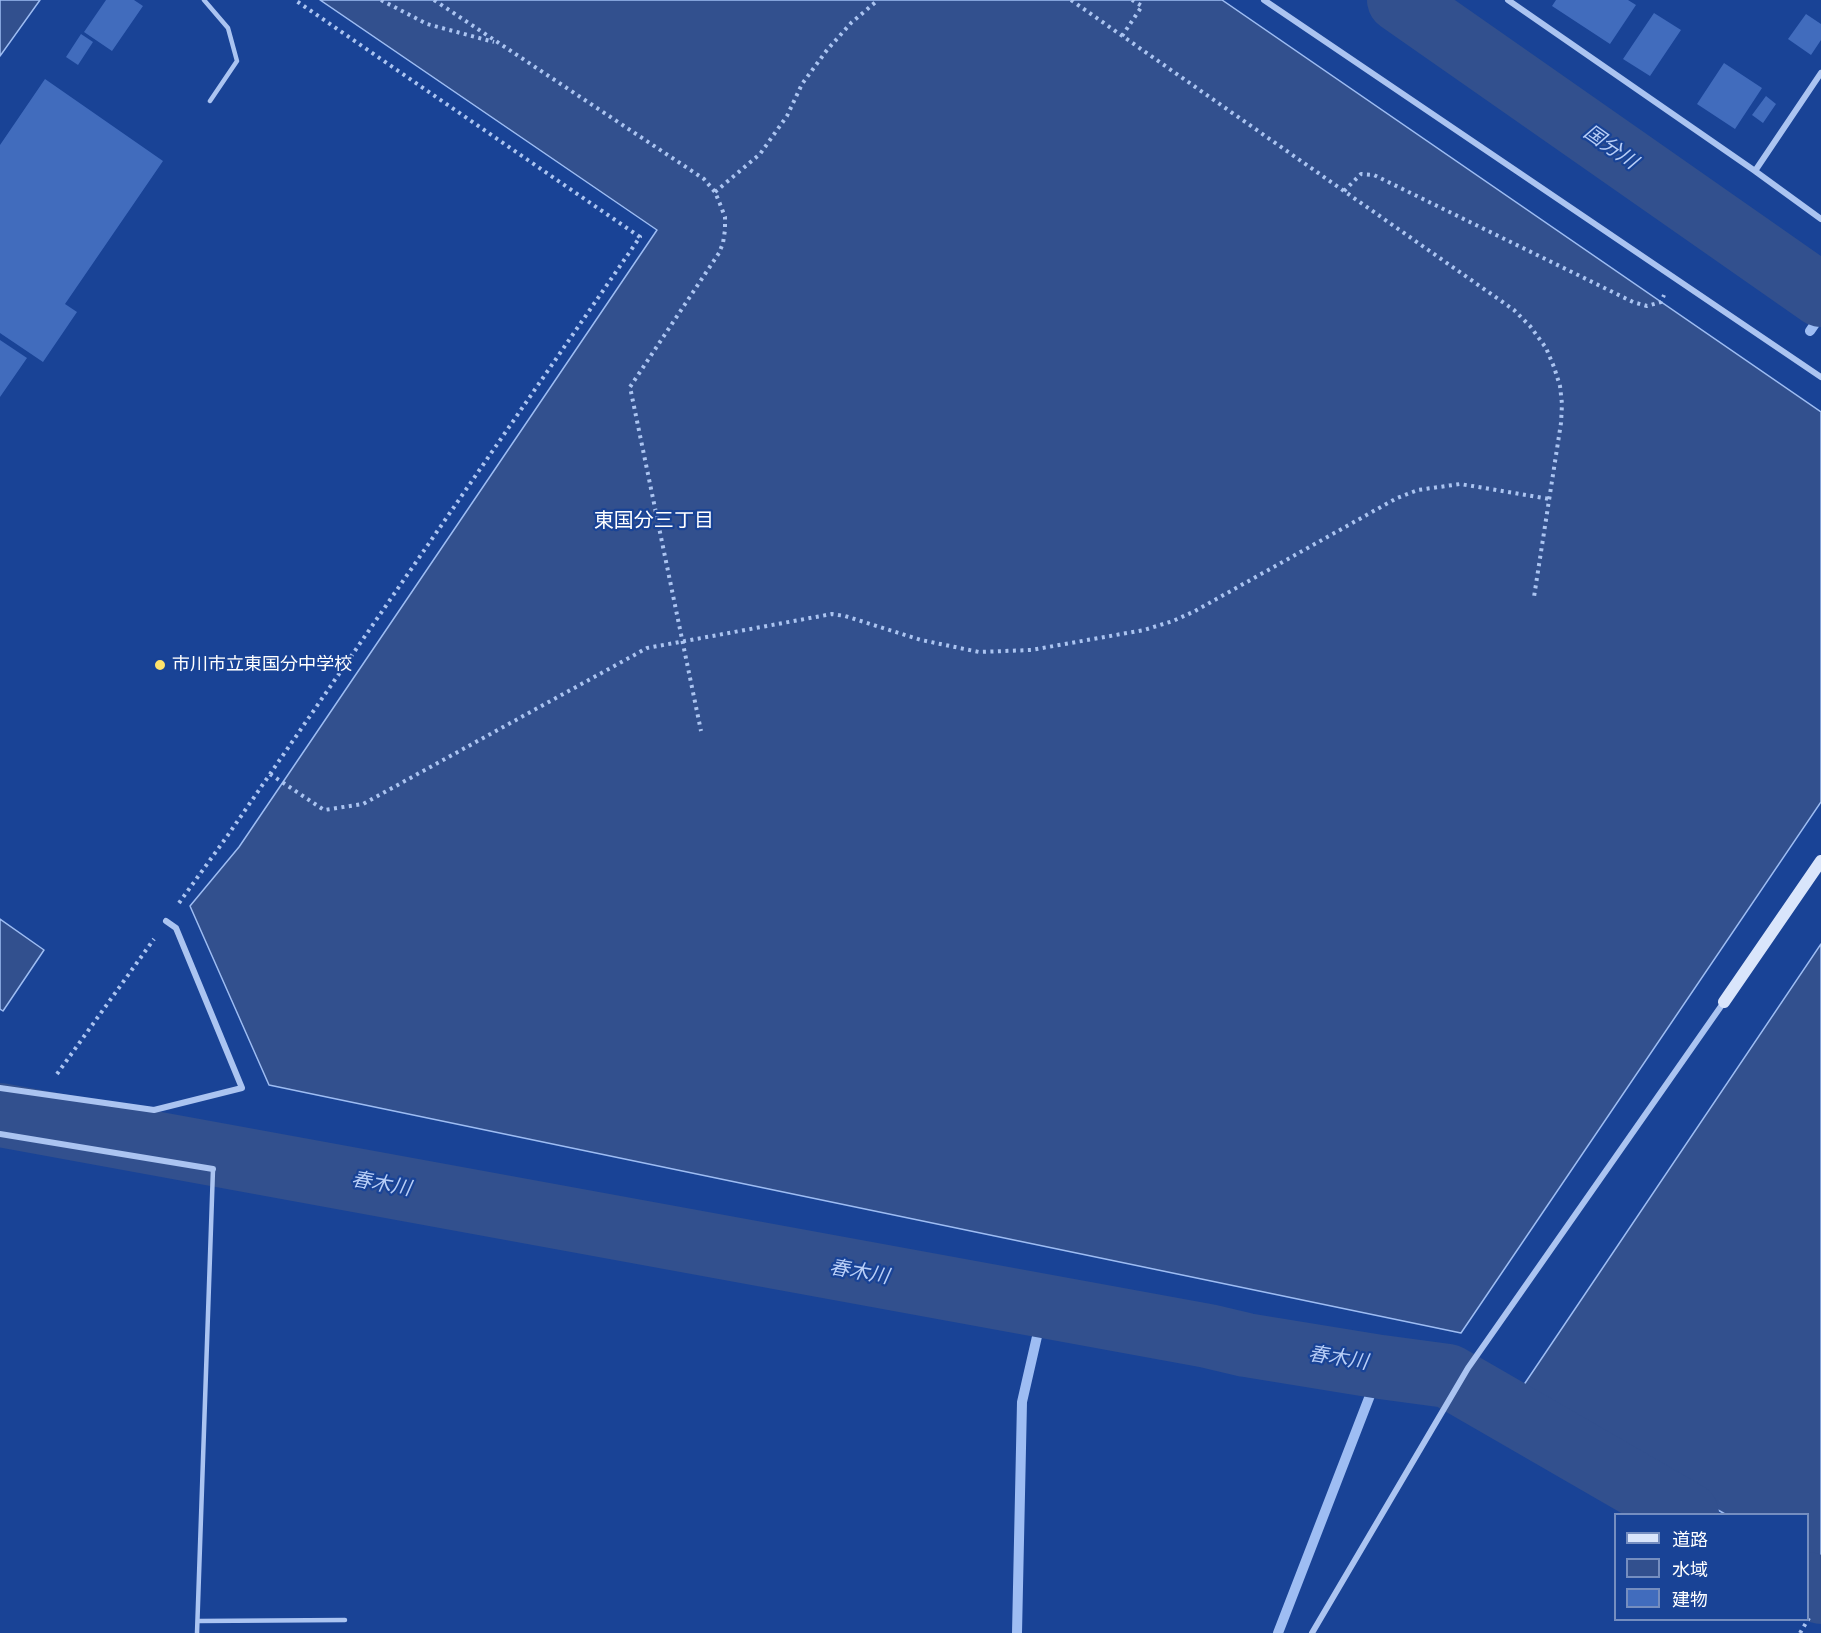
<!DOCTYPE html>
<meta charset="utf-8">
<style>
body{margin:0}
#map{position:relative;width:1821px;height:1633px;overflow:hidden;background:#194396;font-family:"DejaVu Sans","Noto Sans JP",sans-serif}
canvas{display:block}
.legend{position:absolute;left:1614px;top:1513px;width:195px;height:108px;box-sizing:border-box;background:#194396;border:2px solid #758ec0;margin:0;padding:8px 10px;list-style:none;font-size:18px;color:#fff}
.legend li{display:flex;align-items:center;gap:12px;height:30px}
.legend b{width:30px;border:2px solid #758ec0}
</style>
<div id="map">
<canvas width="1821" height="1633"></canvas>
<ul class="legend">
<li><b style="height:8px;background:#d9e5fb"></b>道路</li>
<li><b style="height:16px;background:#32508e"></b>水域</li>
<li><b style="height:16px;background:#416cbd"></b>建物</li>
</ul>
</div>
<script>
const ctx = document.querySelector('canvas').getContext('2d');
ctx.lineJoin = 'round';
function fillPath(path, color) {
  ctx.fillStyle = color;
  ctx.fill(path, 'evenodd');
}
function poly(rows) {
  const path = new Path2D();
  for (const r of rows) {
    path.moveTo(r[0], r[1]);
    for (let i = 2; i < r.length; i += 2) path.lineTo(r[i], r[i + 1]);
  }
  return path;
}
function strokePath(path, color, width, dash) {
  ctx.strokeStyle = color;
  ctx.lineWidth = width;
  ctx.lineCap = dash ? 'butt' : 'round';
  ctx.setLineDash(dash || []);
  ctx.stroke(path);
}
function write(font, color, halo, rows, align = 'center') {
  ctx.font = font + ' "DejaVu Sans","Noto Sans JP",sans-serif';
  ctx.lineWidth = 4.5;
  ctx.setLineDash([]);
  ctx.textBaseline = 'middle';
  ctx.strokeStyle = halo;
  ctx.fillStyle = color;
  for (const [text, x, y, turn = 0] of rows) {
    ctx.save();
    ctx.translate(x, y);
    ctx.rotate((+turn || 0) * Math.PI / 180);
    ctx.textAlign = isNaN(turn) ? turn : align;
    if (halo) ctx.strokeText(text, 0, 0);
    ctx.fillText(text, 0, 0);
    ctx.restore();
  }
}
const water = poly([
 [0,0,40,0,0,56,0,0],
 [320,0,1222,0,1821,412,1821,802,1461,1333,269,1085,190,906,239,847,657,230,320,0],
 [0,919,44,950,3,1011,0,1009,0,919],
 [1821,944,1821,1570,1808,1562,1808,1514,1725,1514,1517,1395,1821,944]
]);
const stream = poly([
 [1810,331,1821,315],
 [1017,1633,1022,1402,1044,1306],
 [1278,1633,1381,1367]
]);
const river = poly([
 [1399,0,1821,295],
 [0,1115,1208,1336,1246,1345,1381,1367,1448,1376,1687,1514],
 [1808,1584,1821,1592]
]);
const building = poly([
 [106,0,134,0,143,6,112,51,84,32],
 [1556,0,1628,0,1636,5,1610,44,1552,6],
 [1654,13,1681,30,1650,76,1623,59],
 [1806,14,1821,24,1821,40,1811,55,1788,39],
 [81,34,93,42,78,65,66,57],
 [1724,63,1762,88,1735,129,1697,104],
 [45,79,163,161,65,304,77,312,43,362,0,333,0,145],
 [1766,96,1776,104,1763,123,1752,115],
 [0,340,27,358,0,397]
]);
const path = poly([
 [381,0,427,24,494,42],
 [434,0,704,179,715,192,720,204,725,217,725,230,723,243,719,253,630,387,701,731],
 [1071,0,1514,310,1530,326,1546,348,1554,367,1560,386,1562,404,1561,423,1534,597],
 [1122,36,1142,6,1132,0],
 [1344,191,1361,174,1374,175,1633,302,1647,306,1661,302,1664,295],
 [715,192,760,154,787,116,802,84,827,50,851,23,878,0],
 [270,774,324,810,363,804,647,648,832,614,845,616,921,640,979,652,1031,650,1144,630,1173,621,1195,611,1397,498,1418,490,1460,484,1550,499],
 [179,903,228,835,640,237,295,0],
 [57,1074,154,939],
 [1800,1633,1809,1618]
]);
const lane = poly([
 [204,0,228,28,237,61,210,101],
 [198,1621,345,1620],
 [197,1633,213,1169]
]);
const street = poly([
 [1264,0,1821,377],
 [1508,0,1755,171,1821,219],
 [1755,171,1821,73],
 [0,1088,154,1110,242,1088,176,928,166,921],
 [0,1134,213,1169],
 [1312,1633,1468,1368,1724,1002]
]);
const secondary = poly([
 [1724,1002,1821,861]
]);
const markers = [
 [160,665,6,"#ffe36b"]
];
const poiNames = [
 ["市川市立東国分中学校",172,665]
];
const waterNames = [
 ["国分川",1610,148,35],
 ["春木川",381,1185,10],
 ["春木川",859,1273,10],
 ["春木川",1338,1359,9]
];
const neighbourhoodNames = [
 ["東国分三丁目",654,522]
];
fillPath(water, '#32508e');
strokePath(water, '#9ebdf3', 1.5);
strokePath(stream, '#9ebdf3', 10);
strokePath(river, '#32508e', 64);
fillPath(building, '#416cbd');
strokePath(path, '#abc4f1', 4, [3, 4.5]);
strokePath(lane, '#abc4f1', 4.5);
strokePath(street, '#abc4f1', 6);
strokePath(secondary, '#d9e5fb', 12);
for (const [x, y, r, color] of markers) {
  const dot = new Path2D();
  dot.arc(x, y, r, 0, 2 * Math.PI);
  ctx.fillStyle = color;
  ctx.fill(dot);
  strokePath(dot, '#194396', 2);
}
write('18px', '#fff', '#194396', poiNames, 'left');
write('italic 20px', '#b8cef7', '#194396', waterNames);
write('20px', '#fff', '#194396', neighbourhoodNames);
</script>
